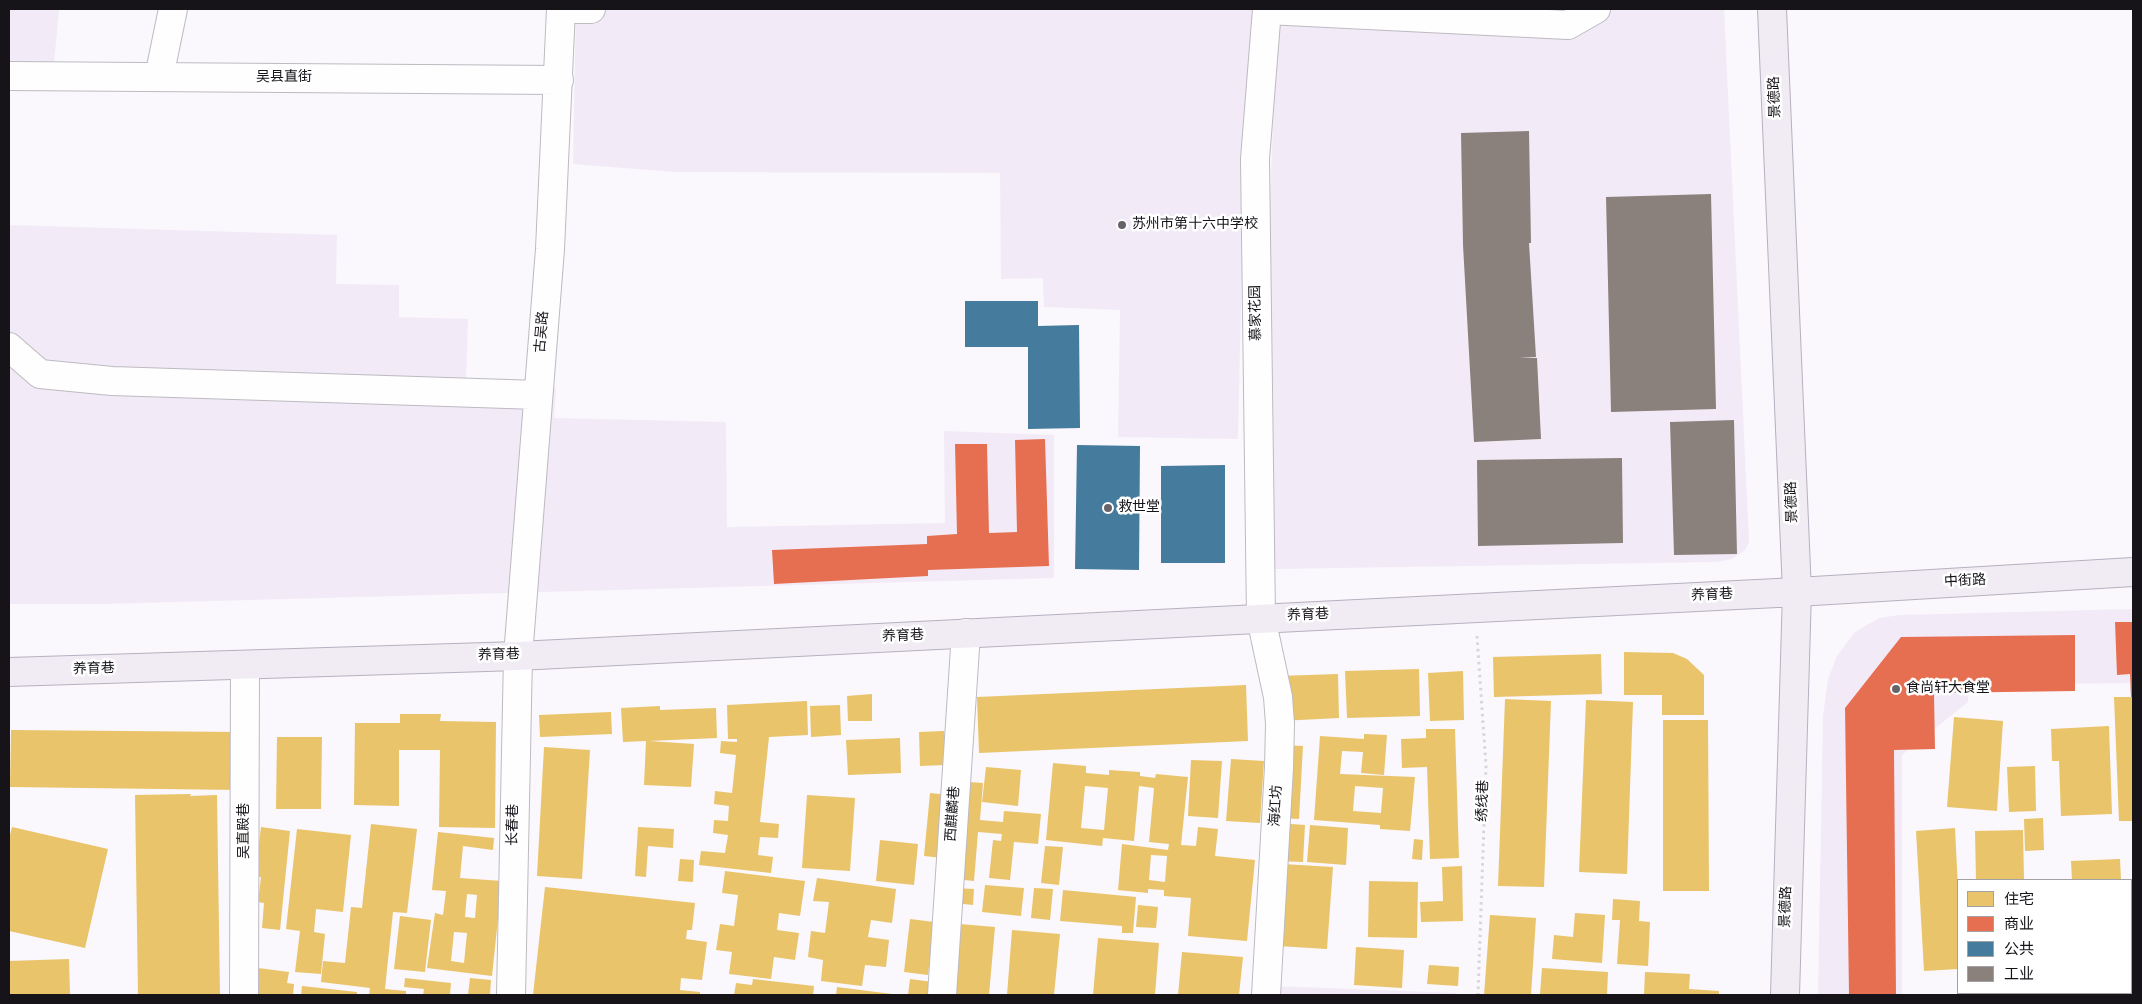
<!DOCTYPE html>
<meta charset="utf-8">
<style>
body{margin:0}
#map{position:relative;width:2142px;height:1004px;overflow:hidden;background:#faf7fd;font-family:Overpass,"Noto Sans SC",sans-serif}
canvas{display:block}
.frame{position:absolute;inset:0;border:10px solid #161319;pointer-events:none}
.legend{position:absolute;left:1957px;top:879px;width:175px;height:115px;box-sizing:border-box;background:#fff;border:1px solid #a2a1a3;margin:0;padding:6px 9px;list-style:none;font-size:15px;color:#161319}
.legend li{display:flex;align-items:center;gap:10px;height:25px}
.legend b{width:25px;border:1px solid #a2a1a3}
</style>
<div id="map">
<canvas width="2142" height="1004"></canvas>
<div class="frame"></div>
<ul class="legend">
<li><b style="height:14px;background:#e9c46a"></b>住宅</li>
<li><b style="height:14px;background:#e76f51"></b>商业</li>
<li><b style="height:14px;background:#457b9d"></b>公共</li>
<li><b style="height:14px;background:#8a817c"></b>工业</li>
</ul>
</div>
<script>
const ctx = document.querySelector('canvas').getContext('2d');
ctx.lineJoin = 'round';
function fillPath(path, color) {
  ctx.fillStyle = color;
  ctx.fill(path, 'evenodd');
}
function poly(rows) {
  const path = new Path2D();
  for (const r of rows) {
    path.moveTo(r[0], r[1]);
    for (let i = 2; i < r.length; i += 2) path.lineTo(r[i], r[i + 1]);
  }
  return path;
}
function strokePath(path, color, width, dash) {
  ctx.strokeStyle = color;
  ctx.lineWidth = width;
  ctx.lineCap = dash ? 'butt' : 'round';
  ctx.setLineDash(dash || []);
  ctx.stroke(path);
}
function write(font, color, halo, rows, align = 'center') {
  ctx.font = font + ' Overpass,"Noto Sans SC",sans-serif';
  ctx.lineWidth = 5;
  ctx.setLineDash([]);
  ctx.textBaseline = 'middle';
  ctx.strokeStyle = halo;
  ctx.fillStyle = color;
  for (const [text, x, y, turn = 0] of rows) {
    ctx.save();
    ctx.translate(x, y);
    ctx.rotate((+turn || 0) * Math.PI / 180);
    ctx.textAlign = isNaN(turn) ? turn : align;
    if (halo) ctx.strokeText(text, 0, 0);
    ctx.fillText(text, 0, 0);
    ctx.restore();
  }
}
const built = poly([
 [9,9,59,9,54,63,9,63],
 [576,9,1255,9,1244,166,1238,439,1118,437,1120,310,1044,307,1043,278,1001,279,1000,173,675,172,573,164],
 [1277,9,1724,9,1749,541,1745,550,1732,559,1717,562,1275,569,1267,286],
 [9,225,337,235,336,284,399,285,399,317,468,319,466,384,556,388,554,418,726,422,727,527,945,523,944,431,1054,435,1054,578,103,604,9,604],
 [2133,609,2133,683,1968,685,1968,702,1902,755,1902,995,1818,995,1823,716,1828,679,1837,656,1855,632,1879,618,1899,615],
 [1272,986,1457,993,1457,995,1272,995]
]);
const homes = poly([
 [1624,652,1673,653,1687,659,1704,675,1704,715,1662,715,1662,695,1624,695],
 [1601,654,1602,694,1494,697,1493,657],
 [1419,669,1420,716,1347,718,1345,671],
 [1463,671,1464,720,1430,721,1428,673],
 [1338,674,1339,718,1280,721,1278,676],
 [1246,685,1248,741,979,753,977,697],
 [872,694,872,721,848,721,847,696],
 [2114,697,2133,697,2133,821,2119,821],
 [1505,699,1551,701,1544,887,1498,886],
 [1586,700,1633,702,1627,874,1579,872],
 [807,701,808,735,769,737,760,822,779,824,778,838,760,837,758,855,773,857,771,873,699,865,701,851,725,853,728,835,713,833,714,820,728,821,729,806,714,804,715,791,732,793,736,755,720,753,721,741,737,742,737,739,728,739,727,705],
 [840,705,841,735,811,737,810,706],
 [660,706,660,710,716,708,717,738,649,741,694,744,691,787,644,785,646,741,623,742,621,708],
 [611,712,612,734,540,737,539,715],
 [400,714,441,714,440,721,496,722,495,828,439,827,440,750,399,750,399,806,354,805,355,723,400,723],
 [1954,717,2003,721,1997,811,1947,807],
 [1663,720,1708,720,1709,891,1663,891],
 [2109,726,2112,814,2061,816,2059,761,2052,761,2051,729],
 [1426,729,1455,729,1459,858,1430,859,1427,767,1402,768,1401,739,1426,738],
 [11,730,238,732,238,790,10,787],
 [944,731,946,765,920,766,919,732],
 [1364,734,1387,735,1384,775,1361,773,1363,752,1342,751,1340,774,1415,777,1410,831,1380,829,1380,825,1314,820,1320,736,1364,739],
 [1355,786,1383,788,1381,813,1353,811],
 [277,737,322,737,321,809,276,809],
 [900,738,901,773,848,775,846,740],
 [1282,745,1303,746,1299,819,1277,818],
 [544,747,590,750,582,879,537,876],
 [1231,759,1264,761,1260,823,1226,821],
 [1191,760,1222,761,1218,818,1188,816],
 [1053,763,1086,766,1086,773,1109,775,1109,770,1140,772,1140,776,1155,778,1156,774,1188,777,1181,845,1196,846,1198,827,1218,829,1215,856,1255,860,1247,941,1188,936,1191,898,1164,896,1164,890,1148,889,1148,893,1118,890,1122,844,1168,850,1169,844,1149,842,1154,788,1139,786,1134,841,1103,838,1102,846,1046,840],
 [1085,786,1108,788,1104,830,1081,828],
 [1151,855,1167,856,1165,882,1149,880],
 [2035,766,2036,811,2009,812,2007,767],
 [986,767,1021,770,1018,806,982,802],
 [955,781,983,783,980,820,1003,822,1004,811,1041,814,1038,844,1014,842,1010,880,989,878,993,840,1001,841,1002,834,978,832,974,881,946,878],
 [930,793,949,795,942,858,924,856],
 [191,794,190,796,217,795,220,995,138,995,135,795],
 [807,795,855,798,850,871,802,868],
 [2043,818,2044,850,2025,851,2024,819],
 [1277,823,1305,825,1303,862,1274,861],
 [371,824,417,829,407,913,393,912,385,989,406,991,406,995,369,995,370,988,321,982,323,961,345,963,351,907,362,908],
 [1310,825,1348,828,1346,865,1307,862],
 [12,827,108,849,85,948,9,931,9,839],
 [261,827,290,831,280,930,262,928,264,903,258,902,261,877,255,877],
 [638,827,674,829,673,848,648,846,646,877,635,876],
 [1955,828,1958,889,1958,969,1924,971,1916,831],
 [297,829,351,835,343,912,316,909,314,932,325,934,321,974,295,972,300,931,286,929],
 [2023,830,2024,880,1976,880,1975,831],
 [438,832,494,838,493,850,463,846,460,878,502,881,492,976,427,968,435,913,443,915,446,891,432,890],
 [467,894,477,895,475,918,465,917],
 [454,932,467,933,464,963,451,961],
 [1414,839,1423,840,1422,860,1412,859],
 [880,840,918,844,914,885,876,881],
 [1045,846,1063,847,1059,885,1041,883],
 [680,859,694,860,693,882,678,881],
 [2120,859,2121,880,2072,880,2071,861],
 [1283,864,1333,867,1327,949,1278,946],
 [1462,866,1463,921,1421,922,1420,902,1443,901,1442,867],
 [725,871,805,881,800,916,779,913,777,930,799,933,795,960,774,957,771,979,729,974,732,952,716,950,720,924,734,926,738,895,722,893],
 [817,878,896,889,892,923,871,920,868,937,889,940,886,967,865,965,862,986,821,981,823,960,808,957,811,931,825,933,829,902,813,901],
 [1369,881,1418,882,1417,938,1368,937],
 [985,885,1024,888,1021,916,982,912],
 [545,887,695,903,692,930,687,930,686,939,707,942,702,980,681,978,680,990,700,992,700,995,533,995],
 [955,888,974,889,973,905,954,903],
 [1034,888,1053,889,1050,920,1031,918],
 [1063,890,1136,897,1133,933,1122,933,1122,926,1060,921],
 [1613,899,1640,901,1639,921,1650,922,1648,966,1617,964,1620,920,1612,920],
 [1138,905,1158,907,1156,928,1136,927],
 [1575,913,1605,915,1602,963,1552,959,1554,935,1573,937],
 [1490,915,1536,918,1531,995,1484,995],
 [400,916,431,920,425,972,394,969],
 [910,919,934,922,928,975,904,972],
 [948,923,995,927,989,995,942,995],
 [1012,930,1060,934,1054,995,1007,995],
 [1098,938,1159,943,1155,995,1093,995],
 [1356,947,1404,950,1402,988,1354,985],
 [1182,952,1243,957,1239,995,1178,995],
 [69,959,70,995,9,995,9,961],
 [1429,965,1459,967,1458,986,1427,984],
 [258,968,289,972,287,983,294,984,293,995,255,995],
 [1542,968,1608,972,1607,995,1540,994],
 [1645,972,1690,974,1689,989,1719,991,1719,995,1644,995],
 [405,978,451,983,450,995,423,995,424,989,404,987],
 [470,978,491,980,490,995,468,995],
 [753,979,814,986,813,995,734,995,736,983,752,985],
 [910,979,933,982,931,995,908,995],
 [302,986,357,992,357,995,301,995],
 [837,987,892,994,892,995,836,995],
 [1984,993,2039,993,2039,995,1984,995],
 [2076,993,2125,993,2125,995,2076,995]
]);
const shops = poly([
 [1045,439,1049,566,928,570,928,576,774,584,772,550,927,544,927,536,957,534,955,444,987,444,989,533,1017,532,1015,440],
 [2115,622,2133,622,2133,697,2131,697,2130,674,2117,675],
 [2075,635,2075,691,1934,693,1935,749,1894,750,1896,995,1849,995,1845,708,1901,637]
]);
const public = poly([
 [965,301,1038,301,1038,326,1079,325,1080,428,1028,429,1028,347,965,347],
 [1077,445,1140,446,1139,570,1075,569],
 [1225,465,1225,563,1161,563,1161,466]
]);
const industry = poly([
 [1529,131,1531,243,1529,243,1536,357,1519,358,1537,358,1541,439,1474,442,1463,245,1461,133],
 [1711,194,1716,409,1611,412,1606,197],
 [1734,420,1737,554,1674,555,1670,422],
 [1622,458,1623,543,1478,546,1477,460]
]);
const path = poly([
 [1477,636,1486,766,1478,995]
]);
const minor = poly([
 [561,9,591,9],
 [1267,10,1568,25,1596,9],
 [9,76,559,80],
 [159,77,173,9],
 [9,347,40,374,112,381,538,395],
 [244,995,245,666],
 [511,995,518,656,550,249,561,9],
 [942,995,966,633],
 [1266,995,1279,767,1280,724,1278,697,1261,618,1255,159,1267,9]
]);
const major = poly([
 [1772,9,1797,592,1785,995],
 [9,672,518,656,1797,592,2133,572]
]);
const markers = [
 [1122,225,5,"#666369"],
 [1108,508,5,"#666369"],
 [1896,689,5,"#666369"]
];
const streetNames = [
 ["吴县直街",284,78],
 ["景德路",1776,97,-92],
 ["慕家花园",1257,313,-91],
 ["古吴路",543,332,-85],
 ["景德路",1793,502,-92],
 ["中街路",1965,582,-3],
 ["养育巷",1712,596,-3],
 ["养育巷",1308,616,-3],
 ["养育巷",903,637,-3],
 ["养育巷",499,656,-2],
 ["养育巷",94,670,-2],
 ["绣线巷",1484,801,-88],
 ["海红坊",1277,806,-87],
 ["西麒麟巷",954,814,-86],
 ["长春巷",514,825,-89],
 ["吴直殿巷",245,831,-90],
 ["景德路",1787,907,-88]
];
const poiNames = [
 ["苏州市第十六中学校",1132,225],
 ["救世堂",1118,508],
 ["食尚轩大食堂",1906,689]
];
fillPath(built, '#f2ebf7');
fillPath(homes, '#e9c46a');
fillPath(shops, '#e76f51');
fillPath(public, '#457b9d');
fillPath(industry, '#8a817c');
strokePath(minor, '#bdbac0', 30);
strokePath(major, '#b7b0bf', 30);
strokePath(path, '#d6d6d8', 3, [2.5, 4]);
strokePath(minor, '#fefeff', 28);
strokePath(major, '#f1ecf4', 28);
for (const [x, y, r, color] of markers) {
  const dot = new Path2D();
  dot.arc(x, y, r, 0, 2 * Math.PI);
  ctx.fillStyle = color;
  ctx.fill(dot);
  strokePath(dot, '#fff', 2);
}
write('14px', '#161319', '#fff', streetNames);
write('14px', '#161319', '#fff', poiNames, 'left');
</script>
